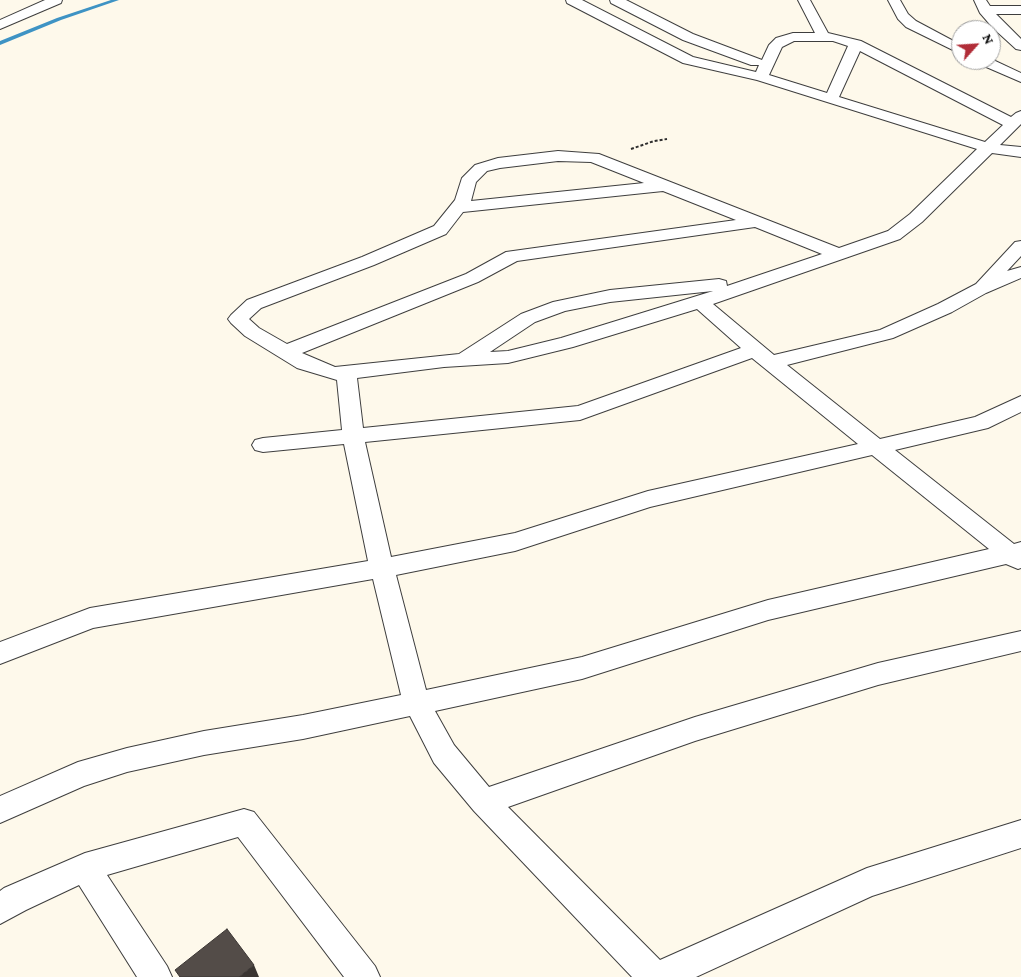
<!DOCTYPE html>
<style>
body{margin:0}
#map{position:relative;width:1021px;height:977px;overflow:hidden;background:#fef9eb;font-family:"Crimson Pro",serif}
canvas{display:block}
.north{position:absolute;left:951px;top:20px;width:50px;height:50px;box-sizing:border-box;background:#fff;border:1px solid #9d9d9d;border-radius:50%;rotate:64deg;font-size:14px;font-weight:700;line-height:20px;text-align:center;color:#0b0b0b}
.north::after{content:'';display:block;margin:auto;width:18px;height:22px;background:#b12d38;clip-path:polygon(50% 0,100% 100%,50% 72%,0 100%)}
</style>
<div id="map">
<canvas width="1021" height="977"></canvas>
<div class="north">N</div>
</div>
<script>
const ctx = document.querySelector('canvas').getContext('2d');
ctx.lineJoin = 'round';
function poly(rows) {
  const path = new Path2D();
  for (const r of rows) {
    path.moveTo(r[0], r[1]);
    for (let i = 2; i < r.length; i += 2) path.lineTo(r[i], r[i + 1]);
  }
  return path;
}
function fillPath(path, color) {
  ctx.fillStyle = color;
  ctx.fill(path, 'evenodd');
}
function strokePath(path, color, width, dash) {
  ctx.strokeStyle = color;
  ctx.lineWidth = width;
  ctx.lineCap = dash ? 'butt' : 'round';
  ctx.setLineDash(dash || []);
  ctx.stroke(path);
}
const stream = poly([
 [111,0,119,0,61,20,0,45,0,41,57,18,111,0]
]);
const path = poly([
 [631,149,654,141,667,139]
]);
const street = poly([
 [45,0,62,0,61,3,0,29,0,20,45,0],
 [566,0,582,0,693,57,756,72,759,65,751,65,683,40,611,3,610,0,626,0,693,34,762,60,769,45,776,38,793,33,815,33,798,0,810,0,828,33,861,41,1011,117,1016,113,1021,111,1021,124,1000,145,1021,147,1021,157,992,153,922,222,900,239,713,304,774,355,880,330,938,304,976,284,1015,242,1021,241,1021,256,1007,271,1021,267,1021,278,986,293,952,312,893,338,787,365,880,439,975,417,1021,396,1021,412,988,428,895,450,1014,544,1021,542,1021,568,1018,569,1006,564,768,620,582,679,435,711,454,745,489,787,695,717,878,663,1021,631,1021,651,878,685,695,741,508,807,660,960,867,868,1021,820,1021,848,872,896,696,977,632,977,474,811,434,763,410,716,303,739,204,755,127,772,84,786,0,823,0,796,78,762,127,748,204,731,303,715,401,695,373,579,93,628,0,664,0,642,90,608,368,561,344,444,263,452,255,450,252,445,255,440,263,438,342,430,337,380,297,368,245,336,231,323,228,319,231,315,247,300,362,257,434,226,455,200,462,178,475,165,498,158,558,151,599,154,839,248,888,231,910,214,977,149,757,80,683,63,567,3,566,0],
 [794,41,833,41,848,46,827,93,769,75,782,47,794,41],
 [860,51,1003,125,985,142,839,97,860,51],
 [558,161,591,162,644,183,471,201,476,182,487,171,500,168,558,161],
 [663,191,736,220,506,252,466,274,287,344,259,328,249,319,261,308,374,265,446,234,463,212,663,191],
 [755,227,822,254,727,286,726,281,719,279,610,290,553,302,521,314,459,354,335,367,302,353,478,282,517,261,755,227],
 [713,291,561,338,508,351,490,352,535,322,565,311,610,302,713,291],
 [697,309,741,348,578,406,363,428,357,378,444,367,508,363,573,347,697,309],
 [752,358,858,444,648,491,515,533,391,557,365,442,580,420,752,358],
 [872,455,989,549,768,600,582,657,426,690,396,575,515,551,650,507,872,455],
 [888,0,900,0,908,14,916,21,961,45,961,54,906,27,898,19,888,0],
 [974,0,986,0,990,6,1021,6,1021,14,996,14,1021,39,1021,50,1016,49,993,28,980,13,974,0],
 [991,59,1021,73,1021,82,977,63,975,60,991,59],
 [244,809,254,812,375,966,380,977,344,977,238,837,107,875,167,966,172,977,137,977,79,885,26,910,0,924,0,891,4,888,85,853,244,809]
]);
const shadedWall = poly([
 [254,965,259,977,239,977]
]);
const building = poly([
 [227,929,254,965,239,977,180,977,175,970,227,929]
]);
fillPath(stream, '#3e93c4');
strokePath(street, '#3e3e3e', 2);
strokePath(path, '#2d2d2d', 2, [3, 2]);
fillPath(street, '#fff');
fillPath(shadedWall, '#3a3532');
fillPath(building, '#534c48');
strokePath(building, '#3a3532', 1);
</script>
